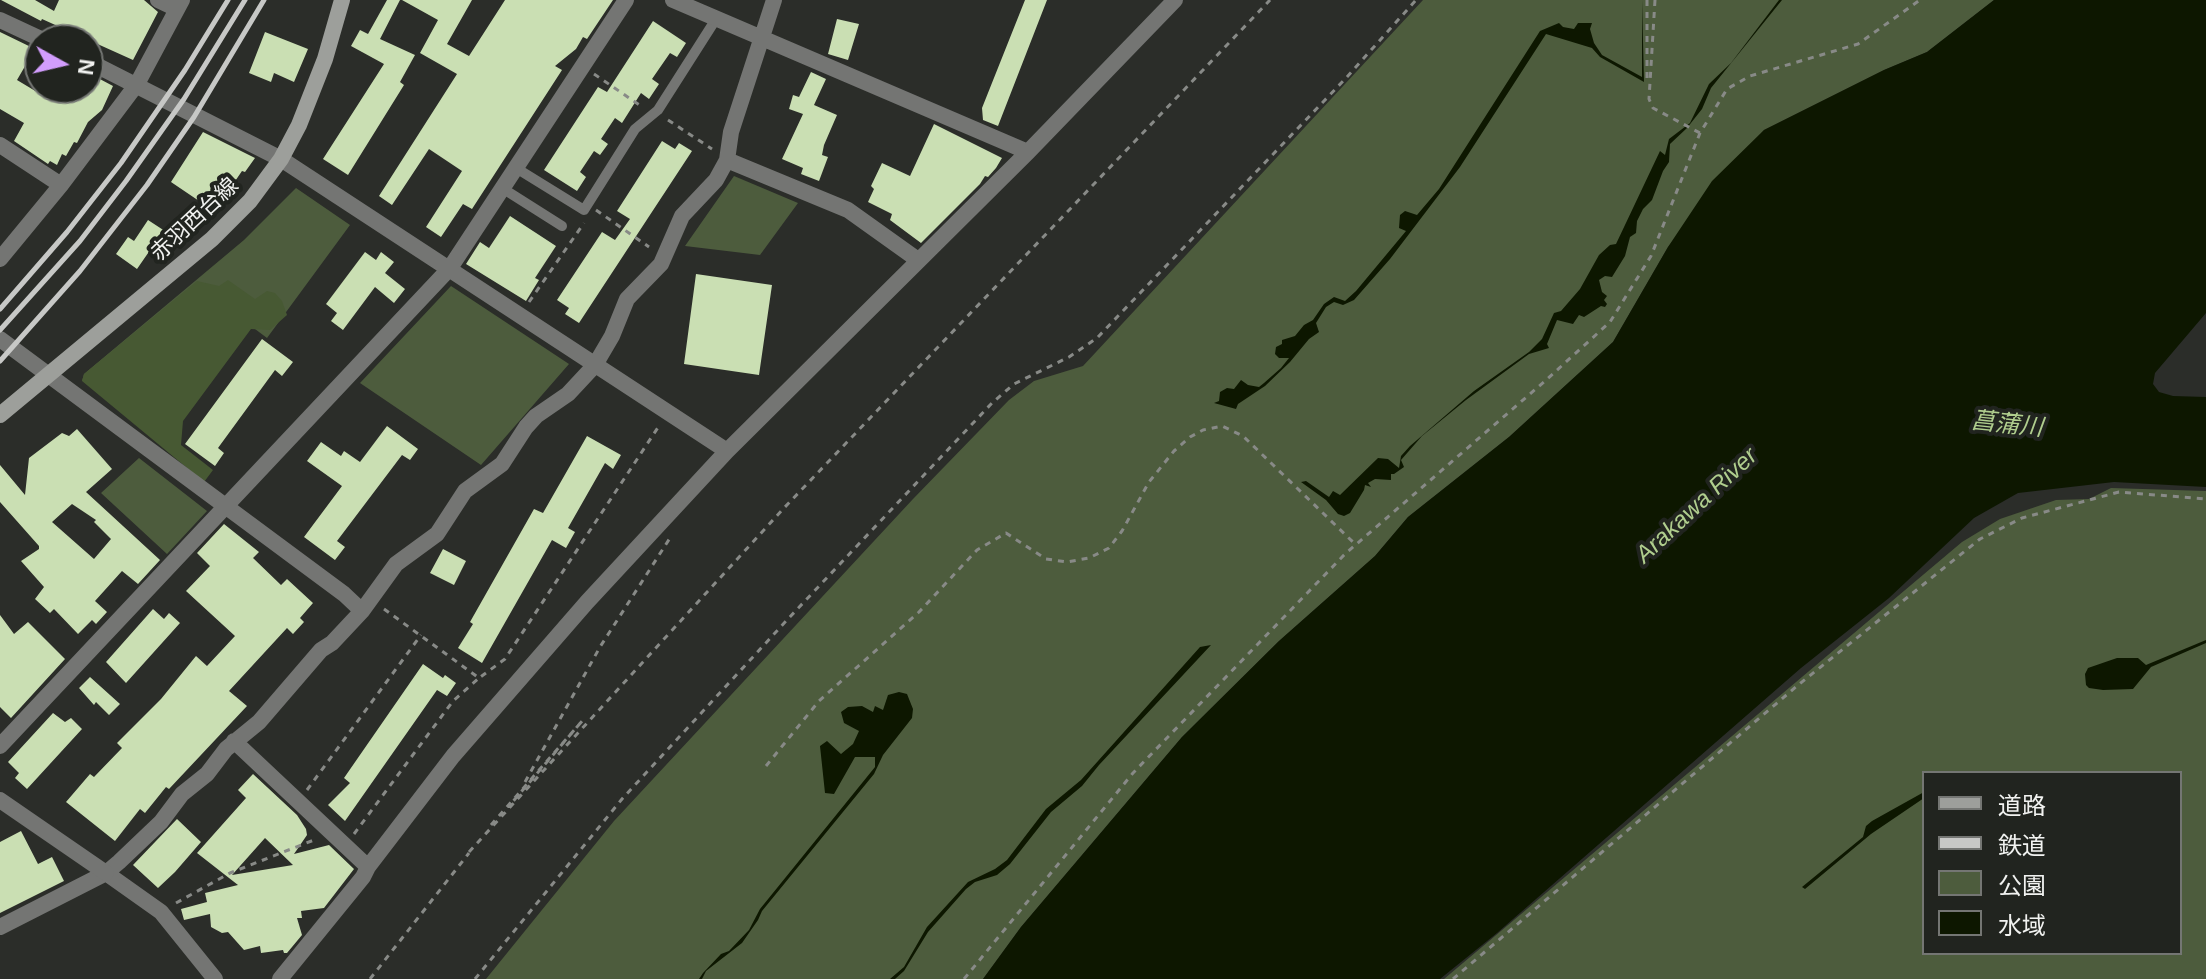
<!DOCTYPE html>
<meta charset="utf-8">
<style>
body{margin:0}
#map{position:relative;width:2206px;height:979px;overflow:hidden;background:#2b2d29;font-family:Arial,"Noto Sans JP",sans-serif}
canvas{display:block}
.legend{position:absolute;left:1922px;top:771px;width:260px;height:184px;box-sizing:border-box;background:#21241f;border:2px solid #747673;margin:0;padding:10px 14px;list-style:none;font-size:24px;color:#f1f2f0}
.legend li{display:flex;align-items:center;gap:16px;height:40px}
.legend b{width:40px;border:2px solid #747673}
.north{position:absolute;left:24px;top:24px;width:80px;height:80px;box-sizing:border-box;background:#21241f;border:2px solid #747673;border-radius:50%;rotate:98deg;font-size:22px;font-weight:700;line-height:32px;text-align:center;color:#f1f2f0}
.north::after{content:'';display:block;margin:auto;width:28px;height:36px;background:#d29dfd;clip-path:polygon(50% 0,100% 100%,50% 72%,0 100%)}
</style>
<div id="map">
<canvas width="2206" height="979"></canvas>
<ul class="legend">
<li><b style="height:10px;background:#9d9f9b"></b>道路</li>
<li><b style="height:10px;background:#c7c8c6"></b>鉄道</li>
<li><b style="height:22px;background:#4d5c3d"></b>公園</li>
<li><b style="height:22px;background:#0d1700"></b>水域</li>
</ul>
<div class="north">N</div>
</div>
<script>
const ctx = document.querySelector('canvas').getContext('2d');
ctx.lineJoin = 'round';
function fillPath(path, color) {
  ctx.fillStyle = color;
  ctx.fill(path, 'evenodd');
}
function poly(rows) {
  const path = new Path2D();
  for (const r of rows) {
    path.moveTo(r[0], r[1]);
    for (let i = 2; i < r.length; i += 2) path.lineTo(r[i], r[i + 1]);
  }
  return path;
}
function strokePath(path, color, width, dash) {
  ctx.strokeStyle = color;
  ctx.lineWidth = width;
  ctx.lineCap = dash ? 'butt' : 'round';
  ctx.setLineDash(dash || []);
  ctx.stroke(path);
}
function write(font, color, halo, rows, align = 'center') {
  ctx.font = font + ' Arial,"Noto Sans JP",sans-serif';
  ctx.lineWidth = 8;
  ctx.setLineDash([]);
  ctx.textBaseline = 'middle';
  ctx.strokeStyle = halo;
  ctx.fillStyle = color;
  for (const [text, x, y, turn = 0] of rows) {
    ctx.save();
    ctx.translate(x, y);
    ctx.rotate((+turn || 0) * Math.PI / 180);
    ctx.textAlign = isNaN(turn) ? turn : align;
    if (halo) ctx.strokeText(text, 0, 0);
    ctx.fillText(text, 0, 0);
    ctx.restore();
  }
}
const green = poly([
 [1423,0,1994,0,1927,52,1884,70,1764,130,1668,247,1613,342,1509,437,1408,517,1375,556,1279,641,1182,737,1021,927,983,979,486,979,614,821,913,499,1009,400,1034,381,1083,366],
 [734,176,798,203,760,255,685,246],
 [296,188,350,225,267,338,251,326,82,381,84,374,244,240],
 [451,286,569,364,481,465,360,383],
 [139,458,207,511,167,554,101,493],
 [2111,488,2206,491,2206,979,1444,979,1962,542,2000,519,2056,500,2089,499],
 [1924,773,2180,773,2180,953,1924,953]
]);
const forest = poly([
 [228,280,255,299,267,291,275,293,282,301,287,315,270,330,251,329,183,421,181,445,213,470,204,482,82,381,84,374,197,281,219,286]
]);
const water = poly([
 [1642,0,1644,82,1600,57,1592,48,1546,34,1460,167,1390,259,1354,300,1343,305,1334,302,1326,307,1316,323,1319,332,1309,339,1290,362,1265,386,1238,404,1236,409,1214,403,1219,401,1220,392,1227,388,1234,389,1241,380,1248,385,1259,387,1264,383,1281,368,1289,358,1279,358,1275,354,1276,347,1282,344,1282,340,1295,336,1304,325,1313,320,1324,304,1334,297,1345,301,1356,291,1406,231,1399,228,1400,215,1405,211,1417,215,1439,189,1540,31,1559,23,1563,27,1574,29,1578,23,1592,23,1590,29,1594,43,1602,55,1642,77],
 [1779,0,1782,0,1711,88,1702,109,1687,128,1670,144,1669,162,1663,171,1652,200,1643,209,1637,221,1636,233,1630,237,1625,256,1612,277,1605,276,1599,280,1602,292,1607,296,1604,300,1607,304,1605,307,1601,306,1584,317,1579,315,1573,324,1557,320,1547,344,1549,348,1529,354,1466,400,1422,436,1401,460,1404,467,1394,474,1391,474,1391,480,1375,479,1368,483,1371,487,1365,485,1364,490,1350,513,1344,516,1338,514,1326,500,1301,482,1306,481,1329,497,1333,491,1340,495,1378,458,1388,459,1399,468,1401,456,1410,446,1474,391,1529,352,1542,339,1554,313,1561,311,1580,289,1599,255,1610,245,1616,244,1660,151,1665,155,1669,139,1690,123,1709,84,1731,63],
 [1994,0,2206,0,2206,313,2155,373,2153,384,2159,392,2173,396,2206,397,2206,487,2114,482,2018,493,1974,518,1889,598,1801,668,1497,933,1440,979,983,979,1021,927,1182,737,1279,641,1375,556,1408,517,1509,437,1613,342,1668,247,1712,181,1764,130,1884,70,1927,52],
 [2206,640,2206,643,2151,667,2133,689,2103,690,2089,688,2086,685,2085,674,2088,668,2117,658,2138,658,2146,665],
 [1211,645,1099,765,1082,786,1051,812,1010,864,997,875,975,882,966,889,928,932,904,971,895,979,890,979,904,967,927,927,968,882,995,869,1007,860,1046,809,1081,780,1200,647],
 [899,692,907,694,913,709,912,718,883,755,874,774,762,911,758,920,742,943,706,971,702,979,699,979,703,973,721,954,729,951,749,930,760,909,875,767,875,757,855,757,834,794,825,793,820,746,827,741,841,754,853,744,859,731,844,723,841,712,848,707,862,706,873,712,875,706,883,710,888,695],
 [1924,792,1924,798,1871,834,1805,889,1802,887,1863,837,1866,826,1872,821]
]);
const building = poly([
 [1,0,35,0,54,11,59,0,144,0,158,12,133,60,42,19,41,21],
 [387,0,400,0,380,39,415,55,400,82,404,85,348,175,323,159,384,64,351,46,360,30,368,34],
 [402,0,472,0,447,44,469,56,505,0,613,0,587,39,583,37,576,49,555,66,562,70,472,209,463,204,441,237,426,227,462,171,429,149,392,205,379,196,457,74,420,53,438,20],
 [1025,0,1047,0,998,126,983,120,982,108],
 [837,19,859,24,848,60,828,54],
 [653,21,686,43,677,57,670,53,652,79,659,84,649,99,641,93,622,123,615,118,601,139,608,144,600,155,594,151,580,172,586,177,577,191,544,170,598,87,607,92],
 [0,32,35,49,17,80,42,95,46,88,90,88,96,77,113,86,102,110,88,122,77,143,74,142,66,156,62,154,57,165,50,161,48,164,14,141,24,123,0,109],
 [265,32,308,49,294,82,274,73,271,82,249,73],
 [811,72,826,79,814,105,837,115,824,145,822,155,828,157,819,181,801,174,803,168,782,159,803,114,789,109,793,95,799,97],
 [934,124,1002,158,996,168,988,177,985,176,980,184,921,243,890,220,892,214,868,202,874,189,871,186,882,163,910,176],
 [203,132,255,158,245,172,242,171,227,193,222,196,215,191,205,205,171,182],
 [662,141,675,149,679,143,692,151,579,323,565,314,569,308,557,300,602,232,615,240,630,219,617,211],
 [510,216,556,246,535,278,539,280,526,301,466,264,480,242,489,248],
 [148,220,174,237,165,250,155,243,137,269,116,254,128,237,134,241],
 [365,252,376,260,381,252,394,262,385,273,405,289,394,303,375,287,343,330,331,321,337,313,326,304],
 [696,274,772,285,759,375,684,364],
 [262,339,293,362,282,376,275,370,218,448,224,453,215,466,185,444],
 [387,426,418,449,410,460,402,455,337,541,345,547,335,560,304,537,342,486,307,461,321,442,341,456,344,451,360,462],
 [77,429,112,469,86,492,160,560,138,584,122,571,95,601,107,612,96,624,92,620,78,634,54,609,50,613,35,599,44,587,21,561,39,549,39,546,0,502,0,465,25,495,29,458,62,433,69,436],
 [72,504,96,520,94,522,111,539,94,559,52,522],
 [587,436,621,455,613,469,605,463,568,528,575,532,566,548,552,540,482,663,458,648,473,624,470,622,534,509,543,513],
 [224,524,259,552,253,558,281,585,287,579,313,603,300,618,304,622,293,634,287,628,229,691,247,706,169,789,166,787,145,813,140,809,115,841,66,802,90,774,94,777,122,748,117,743,161,699,196,656,207,666,235,636,186,591,210,566,197,553],
 [443,549,466,561,454,585,430,573],
 [153,609,164,619,169,613,180,623,126,683,106,662],
 [0,615,14,634,28,622,65,659,11,718,0,707],
 [423,664,443,678,445,675,456,683,447,696,437,690,345,821,328,805,350,783,344,778],
 [90,677,120,704,109,715,96,702,94,705,79,688],
 [53,713,65,722,71,718,82,729,27,789,15,778,19,773,8,762],
 [253,774,297,815,306,829,307,835,294,854,329,845,354,869,324,908,301,911,302,918,297,918,302,935,287,953,284,953,283,950,261,953,260,946,244,950,228,932,222,933,211,927,210,914,184,920,181,909,207,902,205,893,238,885,197,853,246,798,238,790],
 [265,838,293,865,232,875],
 [177,819,201,842,175,872,158,888,133,865],
 [21,831,38,864,52,857,64,881,0,913,0,842]
]);
const path = poly([
 [1647,0,1647,81],
 [1655,0,1649,99,1653,108,1700,133],
 [594,74,641,106],
 [668,120,712,149],
 [596,210,649,247],
 [529,302,584,223],
 [384,609,479,678,505,659,659,426],
 [766,766,819,701,919,612,977,550,1006,533,1046,559,1067,562,1089,558,1109,548,1122,531,1149,482,1174,451,1190,437,1203,430,1222,426,1243,436,1355,544],
 [525,782,600,647,670,538],
 [307,790,421,635],
 [491,825,583,720,509,806],
 [354,834,453,701,479,678],
 [469,852,784,508,1270,0],
 [176,903,230,873,314,840],
 [370,979,469,853],
 [475,979,622,799,787,620,992,403,1014,384,1069,357,1097,338,1346,78,1416,0],
 [964,979,1133,773,1345,554,1545,381,1610,322,1651,256,1700,133,1727,89,1750,76,1858,44,1920,0],
 [1453,979,1797,686,1980,539,2022,518,2119,492,2206,499]
]);
const service = poly([
 [516,168,584,210,635,129,658,110,716,19],
 [502,188,562,226]
]);
const minor = poly([
 [158,0,177,9],
 [673,0,1028,152],
 [0,20,43,40],
 [88,61,281,159,727,451],
 [0,145,61,185,0,259],
 [727,160,848,210,918,260],
 [61,185,137,84,182,0],
 [0,339,344,594,362,611],
 [234,741,368,867],
 [0,746,450,268,626,0],
 [106,873,161,912,215,979],
 [0,927,106,873,119,862,161,822,182,794,207,774,226,749,259,722,321,650,332,643,362,611,396,564,437,534,465,491,502,464,526,427,536,416,568,394,595,365,612,336,627,299,661,264,682,216,716,180,727,160,731,132,774,0],
 [280,979,363,877,368,867,453,756,587,602,727,451,1028,152,1175,0]
]);
const tertiary = poly([
 [0,800,106,873]
]);
const secondary = poly([
 [0,415,212,239,250,201,281,159,299,125,325,59,342,0]
]);
const rail = poly([
 [0,309,67,232,121,163,185,70,228,0],
 [0,330,80,241,126,181,184,99,245,0],
 [0,361,80,271,147,185,194,117,264,0]
]);
const streetNames = [
 ["赤羽西台線",195,220,-43]
];
const waterNames = [
 ["菖蒲川",2007,425,6],
 ["Arakawa River",1697,506,-43]
];
fillPath(green, '#4d5c3d');
fillPath(forest, '#475933');
fillPath(water, '#0d1700');
fillPath(building, '#cadfb3');
strokePath(path, '#888a87', 3, [6, 6]);
strokePath(service, '#747573', 10);
strokePath(minor, '#747573', 16);
strokePath(tertiary, '#747573', 16);
strokePath(secondary, '#9d9f9b', 16);
strokePath(rail, '#c7c8c6', 5);
write('22px', '#f1f2f0', '#21241f', streetNames);
write('italic 24px', '#b0ce8e', '#21241f', waterNames);
</script>
